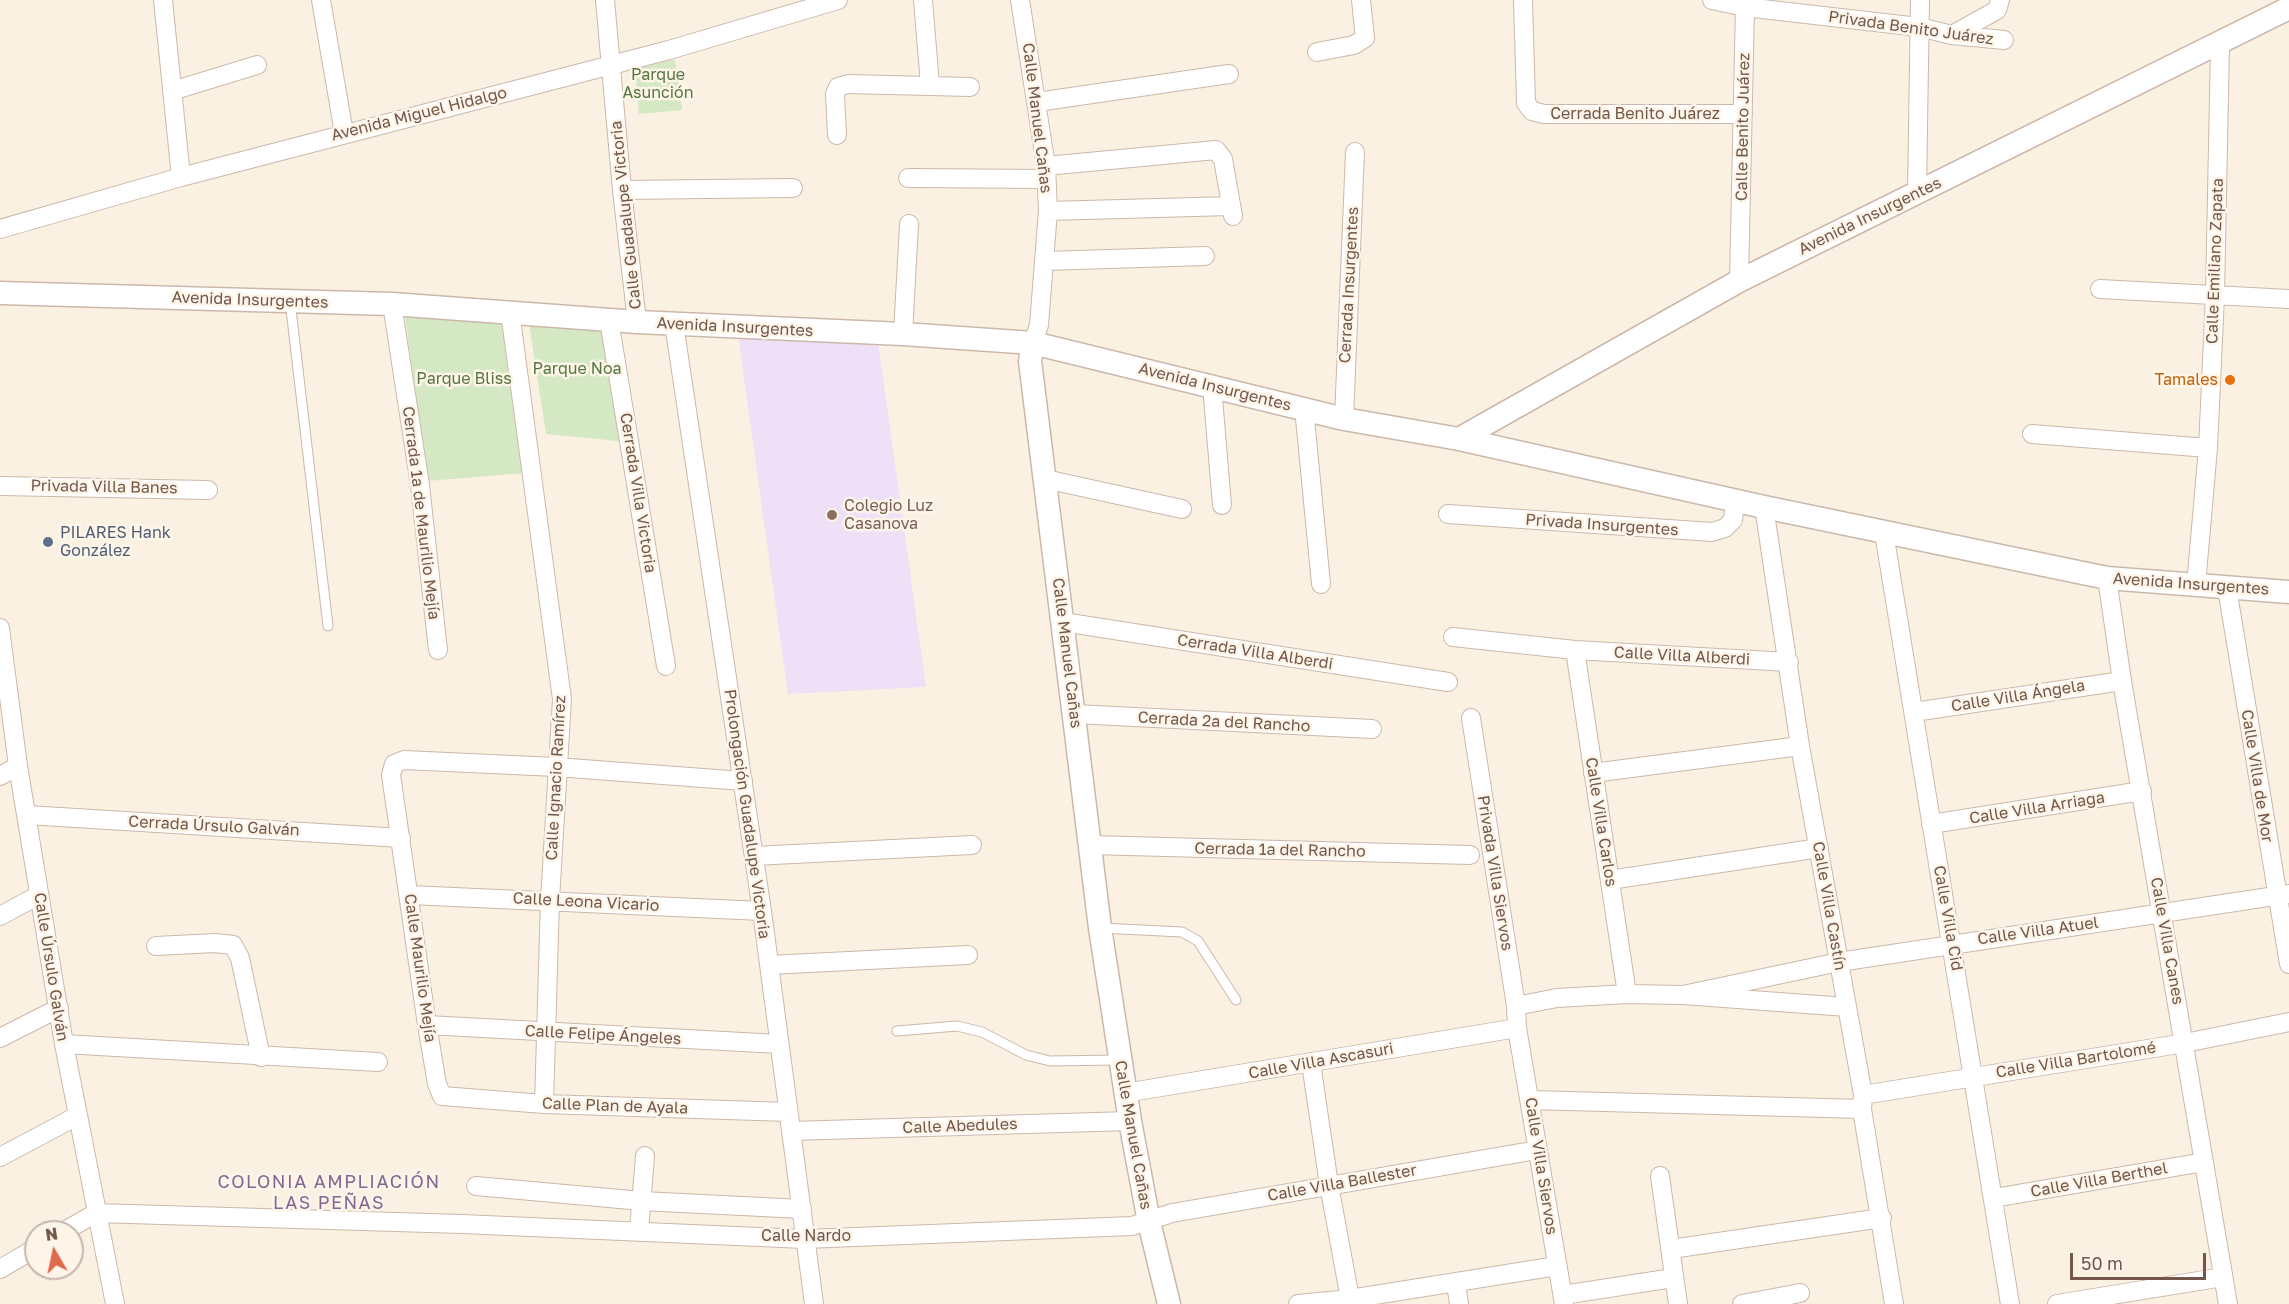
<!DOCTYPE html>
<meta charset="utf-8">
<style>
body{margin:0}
#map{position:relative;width:2289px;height:1304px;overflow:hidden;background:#fbf1e3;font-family:"Golos Text",sans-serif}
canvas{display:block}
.north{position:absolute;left:24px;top:1220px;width:60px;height:60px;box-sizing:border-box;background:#fef5e9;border:2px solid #c6b6a9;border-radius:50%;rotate:351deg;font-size:16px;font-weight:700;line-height:24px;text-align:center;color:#72574a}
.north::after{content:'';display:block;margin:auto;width:21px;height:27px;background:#e0684d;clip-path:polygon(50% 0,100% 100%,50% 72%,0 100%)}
.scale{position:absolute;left:2070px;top:1253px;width:136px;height:27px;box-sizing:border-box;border:3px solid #72574a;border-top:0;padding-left:8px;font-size:18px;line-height:21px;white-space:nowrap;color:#72574a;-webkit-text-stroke:4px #fef5e9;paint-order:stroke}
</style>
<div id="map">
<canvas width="2289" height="1304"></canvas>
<div class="north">N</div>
<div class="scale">50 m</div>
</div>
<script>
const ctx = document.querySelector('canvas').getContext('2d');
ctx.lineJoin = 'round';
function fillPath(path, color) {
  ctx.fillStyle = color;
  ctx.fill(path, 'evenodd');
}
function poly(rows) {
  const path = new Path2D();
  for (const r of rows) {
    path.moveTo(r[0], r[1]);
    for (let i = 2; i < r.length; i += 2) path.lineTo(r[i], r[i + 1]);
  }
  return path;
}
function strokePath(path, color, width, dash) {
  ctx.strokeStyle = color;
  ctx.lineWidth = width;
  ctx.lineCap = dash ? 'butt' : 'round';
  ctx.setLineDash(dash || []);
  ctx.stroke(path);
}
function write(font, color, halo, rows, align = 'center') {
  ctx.font = font + ' "Golos Text",sans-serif';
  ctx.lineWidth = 5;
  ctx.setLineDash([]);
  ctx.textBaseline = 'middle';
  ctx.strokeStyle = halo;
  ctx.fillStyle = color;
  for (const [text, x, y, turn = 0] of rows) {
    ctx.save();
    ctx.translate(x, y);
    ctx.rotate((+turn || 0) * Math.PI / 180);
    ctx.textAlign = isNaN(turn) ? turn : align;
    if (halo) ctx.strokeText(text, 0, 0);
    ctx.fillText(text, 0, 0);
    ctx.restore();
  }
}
const education = poly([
 [738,335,878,342,926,687,788,694]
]);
const green = poly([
 [675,60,682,110,639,114,635,67],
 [405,316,506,316,525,473,427,481],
 [529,323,613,326,628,442,546,434]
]);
const service = poly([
 [290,301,328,626],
 [1100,928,1182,932,1198,941,1236,1000],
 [897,1031,957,1026,982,1032,1026,1055,1050,1061,1119,1060]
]);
const minor = poly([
 [163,0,181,177],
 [321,0,344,133],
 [605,0,622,190,637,322],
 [923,0,930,85],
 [1020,0,1046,166,1048,211,1039,325,1033,343],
 [1523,0,1526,103,1532,111,1544,114,1743,114],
 [1712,0,1745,7,1739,281],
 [1745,7,1919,27,1952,35,2004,40],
 [1952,35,1997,10,2000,0],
 [1317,52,1354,45,1365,38,1361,0],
 [172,91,257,65],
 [1037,102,1229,74],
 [837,135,835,94,838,87,848,84,970,87],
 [1046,166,1216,150,1223,159,1233,216],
 [908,178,1046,179],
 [622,190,793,188],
 [1917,193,1920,0],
 [1048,211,1231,206],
 [0,229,181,177,669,50,838,0],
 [1045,261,1205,256],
 [2100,289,2289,299],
 [392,304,420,485,438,650],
 [510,312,562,699,550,900,544,1104],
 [609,320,666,666],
 [674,324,762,911,814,1304],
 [903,334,909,224],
 [1212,386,1222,505],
 [1304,408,1321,584],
 [1344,419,1355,152],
 [2032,434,2208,448],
 [1045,479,1182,509],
 [0,486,208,490],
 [1764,507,1800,746,1863,1095,1862,1109,1894,1304],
 [1448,514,1712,532,1725,528,1733,520,1735,501],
 [1884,533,2010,1304],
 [2107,578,2122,681,2228,1304],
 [2196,585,2208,448,2215,296,2220,45],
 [2227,588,2289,964],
 [1063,622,1448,682],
 [0,628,18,766,64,1044,115,1304],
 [1453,637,1575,650,1789,662],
 [1575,650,1627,994],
 [1914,712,2122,681],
 [1075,714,1372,729],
 [1471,718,1516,1006,1517,1028,1564,1304],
 [1593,773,1800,746],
 [0,776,18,766],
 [743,781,556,767,404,760,394,764,391,775,427,1025,437,1084,442,1096,544,1104,788,1112],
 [27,815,401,838],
 [1931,824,2142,791],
 [1090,845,1470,855],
 [754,856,972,845],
 [1610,880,1819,848],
 [410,895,762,911],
 [0,916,39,895],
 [156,946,215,943,233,945,240,958,261,1057],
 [769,965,968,955],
 [1683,995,1839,962,2289,894],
 [1516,1006,1557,998,1627,994,1683,995,1847,1007],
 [427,1025,779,1044],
 [0,1038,59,1008],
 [64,1044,378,1062],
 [1311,1063,1329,1185,1351,1304],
 [1125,1093,1517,1028],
 [1863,1095,2185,1043,2289,1022],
 [1531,1100,1862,1109],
 [791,1131,1130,1121],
 [0,1157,77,1116],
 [1660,1176,1678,1304],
 [476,1186,642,1201,802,1209],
 [1994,1198,2204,1162],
 [639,1231,645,1156],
 [63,1232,96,1213,462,1224,805,1239,1132,1226,1172,1213,1537,1150],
 [1671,1249,1882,1218],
 [0,1269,36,1248],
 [1456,1284,1459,1304],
 [1563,1295,1673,1278],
 [1298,1304,1350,1299,1557,1266],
 [1742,1304,1800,1293],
 [2057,1304,2223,1277]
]);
const tertiary = poly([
 [0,293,392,304,637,322,903,334,1033,343,1344,419,1459,439,1764,507,2107,578,2289,592],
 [1033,343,1030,361,1100,928,1130,1121,1149,1222,1169,1304],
 [1459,439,1739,281,2289,8]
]);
const markers = [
 [2230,380,6,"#e8710a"],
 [832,515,6,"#8d6e63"],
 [48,542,6,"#5c6f8a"]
];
const streetNames = [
 ["Privada Benito Juárez",1911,28,8],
 ["Avenida Miguel Hidalgo",419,114,-14],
 ["Cerrada Benito Juárez",1635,114],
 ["Calle Manuel Cañas",1037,118,83],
 ["Calle Benito Juárez",1743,127,-89],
 ["Calle Guadalupe Victoria",626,215,-96],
 ["Avenida Insurgentes",1870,216,-26],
 ["Calle Emiliano Zapata",2215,261,-88],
 ["Cerrada Insurgentes",1349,285,-87],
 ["Avenida Insurgentes",250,300,2],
 ["Avenida Insurgentes",735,327,3],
 ["Avenida Insurgentes",1215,387,14],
 ["Privada Villa Banes",104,487,1],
 ["Cerrada Villa Victoria",638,493,81],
 ["Cerrada 1ª de Maurilio Mejía",421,513,83],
 ["Privada Insurgentes",1602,525,4],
 ["Avenida Insurgentes",2191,584,4],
 ["Cerrada Villa Alberdi",1255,652,9],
 ["Calle Manuel Cañas",1067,653,83],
 ["Calle Villa Alberdi",1682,656,3],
 ["Calle Villa Ángela",2018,696,-9],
 ["Cerrada 2ª del Rancho",1224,722,3],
 ["Calle Villa de Mor",2257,776,81],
 ["Calle Ignacio Ramírez",556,778,-87],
 ["Calle Villa Arriaga",2037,808,-9],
 ["Prolongación Guadalupe Victoria",747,814,82],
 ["Calle Villa Carlos",1601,822,81],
 ["Cerrada Úrsulo Galván",214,826,3],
 ["Cerrada 1ª del Rancho",1280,850,1],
 ["Privada Villa Siervos",1495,873,81],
 ["Calle Leona Vicario",586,902,3],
 ["Calle Villa Castín",1829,906,80],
 ["Calle Villa Cid",1948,918,80],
 ["Calle Villa Atuel",2038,931,-8],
 ["Calle Villa Canes",2167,941,80],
 ["Calle Úrsulo Galván",51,967,81],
 ["Calle Maurilio Mejía",420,968,82],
 ["Calle Felipe Ángeles",603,1035,3],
 ["Calle Villa Bartolomé",2076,1060,-9],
 ["Calle Villa Ascasuri",1321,1061,-10],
 ["Calle Plan de Ayala",615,1106,2],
 ["Calle Abedules",960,1126,-2],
 ["Calle Manuel Cañas",1133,1135,80],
 ["Calle Villa Siervos",1541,1166,81],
 ["Calle Villa Berthel",2099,1180,-10],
 ["Calle Villa Ballester",1342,1183,-10],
 ["Calle Nardo",806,1236]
];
const parkNames = [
 ["Parque",658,75],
 ["Asunción",658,93],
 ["Parque Noa",577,369],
 ["Parque Bliss",464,379]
];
const foodNames = [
 ["Tamales",2218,380]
];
const educationNames = [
 ["Colegio Luz",844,506],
 ["Casanova",844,524]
];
const serviceNames = [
 ["PILARES Hank",60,533],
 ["González",60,551]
];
const neighbourhoodNames = [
 ["COLONIA AMPLIACIÓN",329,1182],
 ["LAS PEÑAS",329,1203]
];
fillPath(education, '#eee0f7');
fillPath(green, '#d3e8c3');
strokePath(service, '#ccb8aa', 11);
strokePath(minor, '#ccb8aa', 20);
strokePath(tertiary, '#ccb8aa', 25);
strokePath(service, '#fff', 9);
strokePath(minor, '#fff', 18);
strokePath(tertiary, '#fff', 22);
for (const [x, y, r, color] of markers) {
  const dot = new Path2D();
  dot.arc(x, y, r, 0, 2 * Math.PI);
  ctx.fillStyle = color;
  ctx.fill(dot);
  strokePath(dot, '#fef5e9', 2);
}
write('16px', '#72574a', '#fef5e9', streetNames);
write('16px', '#547842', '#fef5e9', parkNames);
write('16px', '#c56008', '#fef5e9', foodNames, 'right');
write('16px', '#785e54', '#fef5e9', educationNames, 'left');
write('16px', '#4e5e75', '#fef5e9', serviceNames, 'left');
ctx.letterSpacing = '1.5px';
write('18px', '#846695', '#fef5e9', neighbourhoodNames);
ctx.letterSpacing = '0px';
</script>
